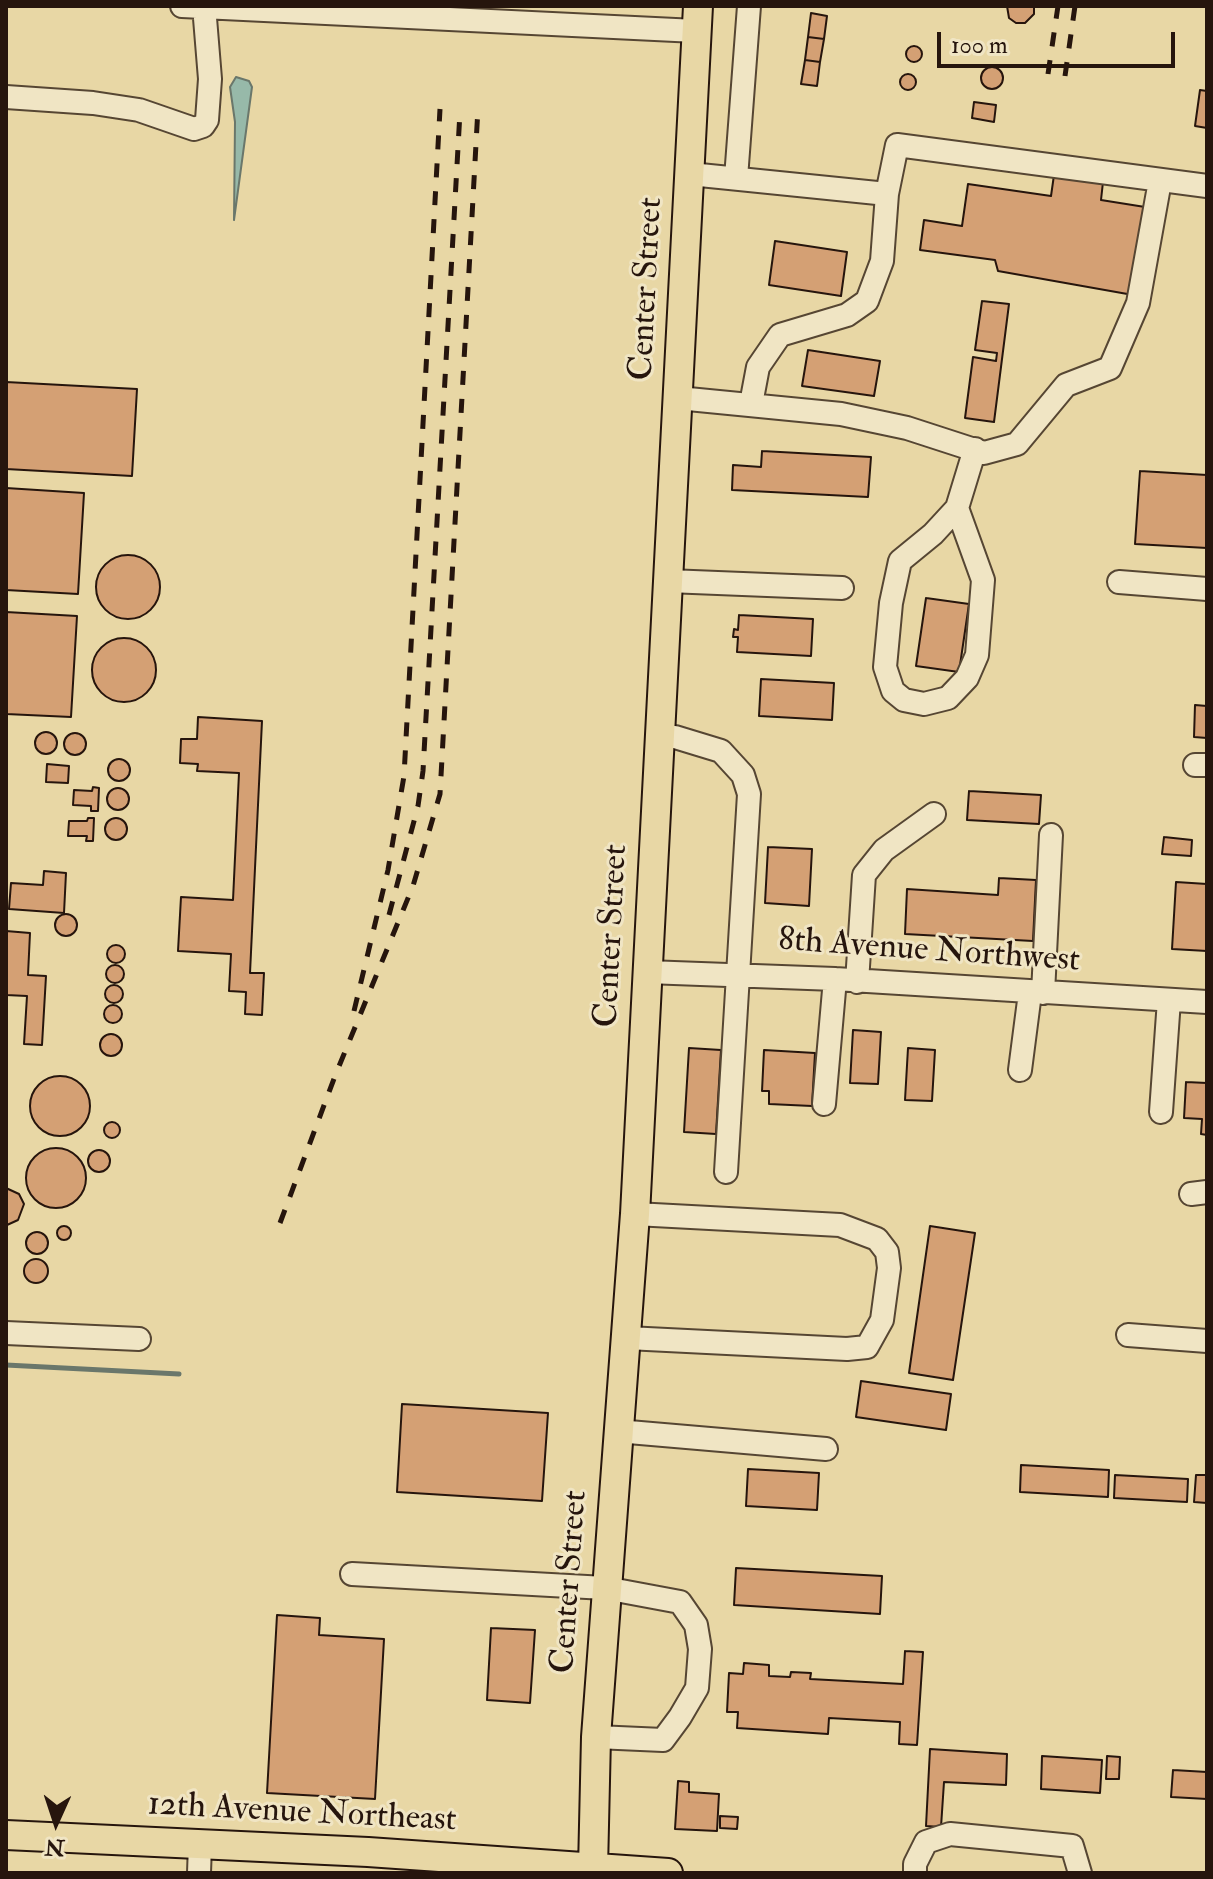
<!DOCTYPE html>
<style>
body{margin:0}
#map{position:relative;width:1213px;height:1879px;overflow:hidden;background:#e8d7a5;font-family:"IM FELL Double Pica",serif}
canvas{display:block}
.frame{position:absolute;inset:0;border:8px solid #26150d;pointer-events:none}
.north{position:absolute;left:16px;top:1783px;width:80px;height:80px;-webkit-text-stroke:6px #f0e5c4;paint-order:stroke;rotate:183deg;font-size:22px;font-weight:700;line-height:32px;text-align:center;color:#26150d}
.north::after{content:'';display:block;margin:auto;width:28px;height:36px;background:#26150d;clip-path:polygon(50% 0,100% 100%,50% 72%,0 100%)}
.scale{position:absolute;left:937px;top:32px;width:238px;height:36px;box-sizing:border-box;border:4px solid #26150d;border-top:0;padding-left:10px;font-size:24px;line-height:28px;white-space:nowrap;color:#26150d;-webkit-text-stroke:6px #f0e5c4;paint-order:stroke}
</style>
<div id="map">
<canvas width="1213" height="1879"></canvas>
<div class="frame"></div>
<div class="north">N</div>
<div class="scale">100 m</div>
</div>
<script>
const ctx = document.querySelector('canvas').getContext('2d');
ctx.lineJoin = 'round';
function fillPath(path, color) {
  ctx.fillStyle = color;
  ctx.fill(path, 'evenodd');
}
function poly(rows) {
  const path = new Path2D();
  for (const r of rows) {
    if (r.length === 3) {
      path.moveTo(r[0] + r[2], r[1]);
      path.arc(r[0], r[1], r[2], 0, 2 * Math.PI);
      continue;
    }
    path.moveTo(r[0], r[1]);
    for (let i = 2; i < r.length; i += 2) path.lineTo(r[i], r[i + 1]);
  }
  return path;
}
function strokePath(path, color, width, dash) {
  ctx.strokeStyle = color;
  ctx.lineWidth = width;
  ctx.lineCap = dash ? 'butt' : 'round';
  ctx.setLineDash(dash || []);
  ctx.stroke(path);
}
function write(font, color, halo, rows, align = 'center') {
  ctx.font = font + ' "IM FELL Double Pica",serif';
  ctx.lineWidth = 6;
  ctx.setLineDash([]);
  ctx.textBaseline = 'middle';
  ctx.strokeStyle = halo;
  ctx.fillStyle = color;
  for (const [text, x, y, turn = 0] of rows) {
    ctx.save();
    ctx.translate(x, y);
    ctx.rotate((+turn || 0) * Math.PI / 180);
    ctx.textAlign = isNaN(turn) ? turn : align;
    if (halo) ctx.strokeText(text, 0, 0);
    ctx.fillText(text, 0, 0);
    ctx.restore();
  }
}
const water = poly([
 [236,77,249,81,252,87,234,220,235,122,230,87,236,77]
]);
const stream = poly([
 [6,1365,179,1374]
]);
const building = poly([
 [1007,6,1034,6,1034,14,1025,23,1016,23,1009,18,1007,6],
 [811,13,827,16,824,39,808,37,811,13],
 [808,37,824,39,820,62,805,60,808,37],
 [914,54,8],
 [805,60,820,62,817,86,801,84,805,60],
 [992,78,11],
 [908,82,8],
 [1200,90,1207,91,1207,128,1195,126,1200,90],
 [974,102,996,105,994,122,972,118,974,102],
 [1054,175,1103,182,1101,200,1145,207,1133,295,998,271,995,260,920,250,924,220,962,226,968,184,1051,196,1054,175],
 [775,241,847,252,841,296,769,285,775,241],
 [982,301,1009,304,994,422,965,418,973,357,996,361,997,353,975,350,982,301],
 [808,350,880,361,874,396,802,386,808,350],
 [6,382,137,389,132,476,6,469,6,382],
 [762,451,871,457,868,497,732,490,733,465,761,467,762,451],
 [1140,471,1207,475,1207,548,1135,544,1140,471],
 [6,488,84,493,78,594,6,590,6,488],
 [128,587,32],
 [926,598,969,604,959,672,916,666,926,598],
 [6,612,77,616,71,717,6,714,6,612],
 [739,615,813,619,811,656,737,652,738,637,733,637,734,629,738,630,739,615],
 [124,670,32],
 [761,679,834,683,832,720,759,716,761,679],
 [1195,705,1207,706,1207,738,1194,737,1195,705],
 [198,717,262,721,250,973,264,973,262,1015,245,1014,246,992,229,991,231,954,178,951,181,897,233,900,239,773,197,771,198,764,180,763,181,739,197,739,198,717],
 [46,743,11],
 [75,744,11],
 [119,770,11],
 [47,764,69,766,68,783,46,782,47,764],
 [93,787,99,788,98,811,91,811,91,806,73,805,74,790,92,791,93,787],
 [118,799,11],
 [969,791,1041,795,1039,824,967,820,969,791],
 [88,818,94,818,93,841,86,841,87,836,68,836,69,821,87,821,88,818],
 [116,829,11],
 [1164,837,1192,840,1191,856,1162,854,1164,837],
 [768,847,812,849,809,906,765,903,768,847],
 [44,871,66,873,64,913,9,909,11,883,43,885,44,871],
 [999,878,1036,880,1033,941,905,934,907,889,998,895,999,878],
 [1176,882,1207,884,1207,951,1172,949,1176,882],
 [66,925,11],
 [6,931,30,933,28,975,46,976,42,1045,24,1044,27,996,6,995,6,931],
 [116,954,9],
 [115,974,9],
 [114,994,9],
 [113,1014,9],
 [853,1030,881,1032,878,1084,850,1083,853,1030],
 [111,1045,11],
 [689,1048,721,1050,716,1134,684,1132,689,1048],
 [908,1048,935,1050,932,1101,905,1100,908,1048],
 [764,1050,815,1053,812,1106,769,1104,769,1091,762,1091,764,1050],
 [60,1106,30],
 [1186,1082,1207,1083,1207,1135,1201,1134,1202,1119,1184,1118,1186,1082],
 [112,1130,8],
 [56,1178,30],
 [99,1161,11],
 [6,1188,19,1194,24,1204,18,1220,7,1225,6,1188],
 [64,1233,7],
 [930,1226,975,1233,953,1380,909,1373,930,1226],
 [37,1243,11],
 [36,1271,12],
 [861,1381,951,1394,946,1430,856,1417,861,1381],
 [402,1404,548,1413,542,1501,397,1492,402,1404],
 [1021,1465,1109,1470,1108,1497,1020,1492,1021,1465],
 [748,1469,819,1473,817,1510,746,1506,748,1469],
 [1115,1475,1188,1479,1187,1502,1114,1498,1115,1475],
 [1196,1475,1207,1475,1207,1503,1194,1502,1196,1475],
 [736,1568,882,1576,880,1614,734,1605,736,1568],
 [277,1615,320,1618,319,1635,384,1639,375,1799,267,1793,277,1615],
 [491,1628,535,1630,530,1703,487,1700,491,1628],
 [905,1651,923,1652,917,1745,899,1744,900,1722,829,1718,828,1734,737,1728,738,1712,727,1712,729,1673,743,1674,744,1663,769,1665,769,1676,790,1677,791,1672,811,1673,810,1679,903,1684,905,1651],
 [930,1749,1007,1754,1006,1785,944,1782,941,1827,926,1826,930,1749],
 [1042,1756,1102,1760,1100,1793,1041,1789,1042,1756],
 [1107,1756,1120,1757,1119,1779,1106,1779,1107,1756],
 [1173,1770,1207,1772,1207,1799,1171,1797,1173,1770],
 [678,1781,689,1782,689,1792,719,1794,717,1831,675,1829,678,1781],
 [720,1816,738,1817,737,1829,720,1828,720,1816]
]);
const minor = poly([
 [182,6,696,31],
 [6,97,93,103,139,110,194,129,203,126,207,120,210,79,204,6],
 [690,174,887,194],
 [736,178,749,6],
 [678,398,841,414,907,428,984,453,1017,444,1066,385,1110,368,1138,303,1160,181],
 [751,404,758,367,780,335,847,315,867,301,882,261,887,194,897,145,1207,186],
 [957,508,983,580,977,655,967,678,948,698,924,704,904,700,893,691,885,667,891,603,900,561,933,534,957,508],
 [957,508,975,449],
 [668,581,842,588],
 [1119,582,1207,589],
 [660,737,675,737,721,751,743,775,749,794,726,1172],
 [1195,765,1207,765],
 [647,972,835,979,1207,1002],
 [857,982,864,875,884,850,934,814],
 [1043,993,1051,835],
 [1020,1070,1030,993],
 [824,1104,835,979],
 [1161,1112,1169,1000],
 [1191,1194,1207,1192],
 [6,1333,139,1339],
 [1128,1335,1207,1341],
 [627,1338,847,1349,867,1347,882,1320,889,1268,887,1252,877,1239,840,1225,635,1214],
 [617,1431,826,1449],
 [352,1574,605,1588,680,1602,696,1625,700,1649,697,1688,680,1717,663,1740,596,1737],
 [199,1873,200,1844],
 [915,1873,915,1864,926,1842,950,1834,1072,1846,1080,1873]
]);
const major = poly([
 [6,1835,368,1852,668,1873],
 [593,1869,596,1737,635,1214,698,6]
]);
const rail = poly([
 [1048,74,1058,6],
 [1065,76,1075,6],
 [389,915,418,806,423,771,460,112],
 [354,1011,388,870,404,776,440,109],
 [280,1223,335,1076,413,886,440,794,478,108]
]);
const streetNames = [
 ["Center Street",648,289,-87],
 ["Center Street",613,936,-87],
 ["8th Avenue Northwest",929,952,4],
 ["Center Street",571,1582,-86],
 ["12th Avenue Northeast",302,1814,3]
];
fillPath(water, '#97b9a9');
strokePath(water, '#6a776b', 2);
strokePath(stream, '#6a776b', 5);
fillPath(building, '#d4a074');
strokePath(building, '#26150d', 2);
strokePath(minor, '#564633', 26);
strokePath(major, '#26150d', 32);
strokePath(minor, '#f0e5c4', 22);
strokePath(major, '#e8d7a5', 28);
strokePath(rail, '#26150d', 5, [14, 14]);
write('34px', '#26150d', '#f0e5c4', streetNames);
</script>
